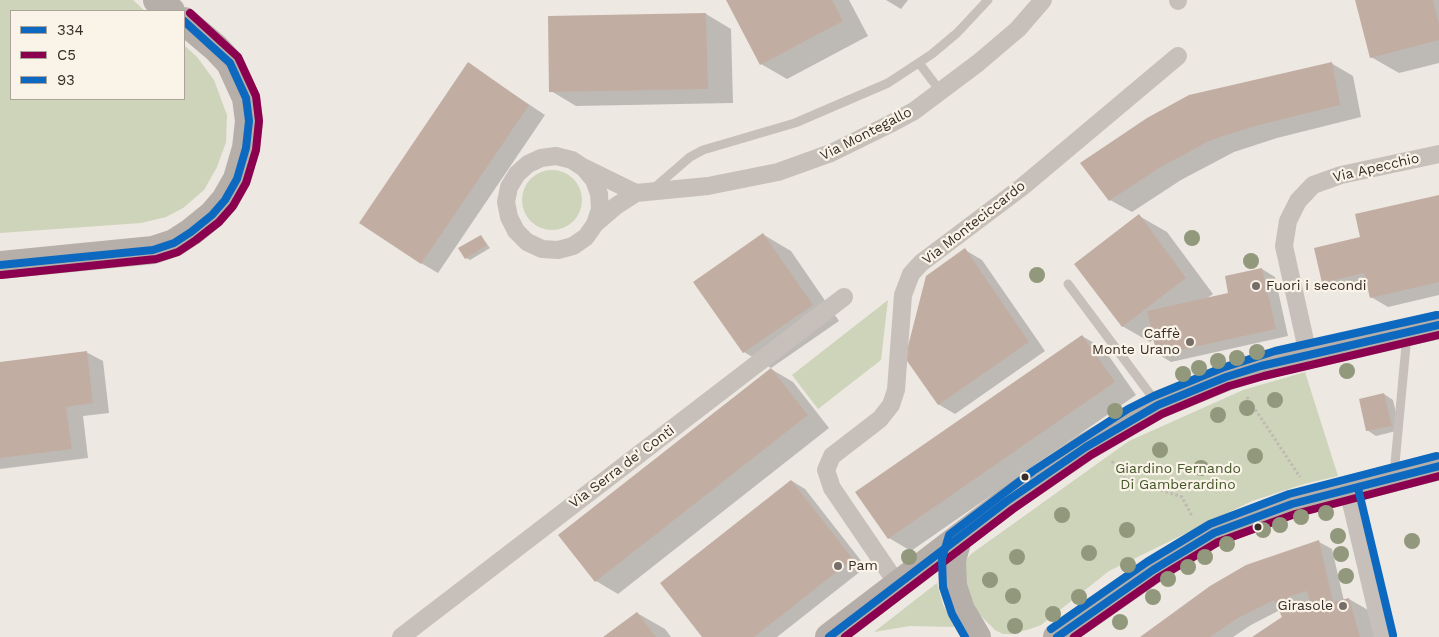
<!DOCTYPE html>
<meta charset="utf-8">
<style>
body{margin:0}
#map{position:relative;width:1439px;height:637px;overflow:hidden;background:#ede8e1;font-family:"Work Sans",sans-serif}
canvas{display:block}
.legend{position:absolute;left:10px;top:10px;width:175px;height:90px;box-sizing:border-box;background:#faf3e8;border:1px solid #aca49b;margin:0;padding:6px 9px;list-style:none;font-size:15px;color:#382d28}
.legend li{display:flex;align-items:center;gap:10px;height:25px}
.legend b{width:25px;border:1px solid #aca49b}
</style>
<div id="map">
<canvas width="1439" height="637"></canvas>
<ul class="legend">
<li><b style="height:6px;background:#0c69bf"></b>334</li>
<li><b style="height:6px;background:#8b004f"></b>C5</li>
<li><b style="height:6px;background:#0c69bf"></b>93</li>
</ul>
</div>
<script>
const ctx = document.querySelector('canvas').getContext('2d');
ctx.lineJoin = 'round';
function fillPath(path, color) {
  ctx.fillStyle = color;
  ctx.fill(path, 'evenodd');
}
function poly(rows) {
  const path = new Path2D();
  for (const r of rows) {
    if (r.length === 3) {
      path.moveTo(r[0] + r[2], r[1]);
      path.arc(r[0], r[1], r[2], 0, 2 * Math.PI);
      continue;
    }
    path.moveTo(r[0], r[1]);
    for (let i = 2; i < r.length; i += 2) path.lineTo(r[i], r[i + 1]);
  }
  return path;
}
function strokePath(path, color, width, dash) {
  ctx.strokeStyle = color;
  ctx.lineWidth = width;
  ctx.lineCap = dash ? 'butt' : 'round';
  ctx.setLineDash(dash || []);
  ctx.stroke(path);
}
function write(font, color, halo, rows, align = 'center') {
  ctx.font = font + ' "Work Sans",sans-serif';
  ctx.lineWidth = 4.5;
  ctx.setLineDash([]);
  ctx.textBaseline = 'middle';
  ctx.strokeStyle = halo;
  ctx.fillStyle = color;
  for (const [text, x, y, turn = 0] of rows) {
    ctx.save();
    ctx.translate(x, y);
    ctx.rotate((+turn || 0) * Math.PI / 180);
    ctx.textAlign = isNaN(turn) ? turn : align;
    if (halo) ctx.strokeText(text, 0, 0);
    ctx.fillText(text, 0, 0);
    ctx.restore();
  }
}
const green = poly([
 [0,0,133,0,145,11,11,11,11,99,184,99,184,45,197,57,214,80,227,115,226,142,217,167,204,190,183,208,166,217,141,223,0,233],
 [552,200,30],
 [888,300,881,360,818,409,792,375],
 [1305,372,1338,476,1304,484,1252,501,1109,571,1041,625,1030,629,1011,634,1003,634,995,630,977,612,964,580,965,561,971,554,1129,441,1243,390],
 [937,583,943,605,956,627,910,626,874,632]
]);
const shadow = poly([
 [728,0,849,0,868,36,787,79,761,64],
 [886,0,908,0,901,9],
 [1357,0,1439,0,1439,63,1399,73,1371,57],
 [706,14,731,29,733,103,576,106,551,91],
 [1331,63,1353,76,1361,117,1277,138,1234,152,1181,180,1132,212,1110,200,1189,96],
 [468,64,545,115,438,273,421,263],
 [1439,196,1439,295,1388,307,1371,297,1368,285,1339,292,1323,282,1362,238],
 [1139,216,1167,232,1213,294,1206,299,1230,294,1262,269,1275,277,1288,336,1171,362,1158,354,1154,339,1150,342,1122,326],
 [764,235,791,251,839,321,771,368,744,352],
 [481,236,490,248,470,260,466,258],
 [965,250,982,260,1045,351,955,414,938,404],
 [1082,336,1104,349,1136,395,911,551,889,538,857,492],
 [86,352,103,361,109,413,83,416,88,458,0,469,0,363],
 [771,369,793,382,829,428,618,594,596,581,560,535],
 [1384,394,1393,400,1400,430,1376,436,1367,430],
 [792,481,805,489,866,567,777,637,703,637],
 [1319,542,1332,549,1344,601,1349,599,1375,614,1381,637,1254,637,1284,617,1280,610,1251,625,1233,637,1144,637],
 [1311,601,1312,608,1303,611,1300,604],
 [637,613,665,629,671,637,605,637]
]);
const building = poly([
 [726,0,832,0,843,21,760,65],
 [1355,0,1433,0,1439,24,1439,40,1370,58],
 [706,13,708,89,549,92,548,16],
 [468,62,529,105,421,264,359,223],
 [1332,62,1340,105,1255,126,1211,140,1159,168,1109,201,1080,163,1147,118,1189,95],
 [1439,195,1439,282,1370,298,1364,273,1322,283,1314,248,1360,237,1355,214],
 [1139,214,1186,278,1122,327,1074,264],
 [763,233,813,305,743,353,693,282],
 [481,235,487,245,465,259,458,248],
 [965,248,1029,342,938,405,905,358,926,276],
 [1262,268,1276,329,1157,355,1147,311,1228,293,1225,276],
 [1082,335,1115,382,888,539,855,492],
 [87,351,93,403,66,407,72,449,0,458,0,362],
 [771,368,808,415,595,582,558,535],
 [1384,393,1392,426,1366,431,1359,399],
 [791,480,853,559,754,637,702,637,660,583],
 [1319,540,1333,602,1349,598,1360,637,1252,637,1282,617,1274,600,1238,618,1210,637,1140,637,1210,586,1246,565],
 [1307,591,1311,608,1293,613,1288,597],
 [637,612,656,637,603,637]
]);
const path = poly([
 [1247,397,1300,477],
 [1112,461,1122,477,1182,497,1192,516]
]);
const lane = poly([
 [919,63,941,92],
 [653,189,690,157,703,150,795,123,888,83,932,54,957,33,988,0],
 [1068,284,1156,402],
 [1394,474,1407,335]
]);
const street = poly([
 [1178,0,1178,1],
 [585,168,636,193],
 [595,224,600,209,599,194,594,180,584,168,572,160,556,156,541,158,528,164,517,174,509,187,506,202,509,217,516,231,527,242,542,249,558,250,573,246,586,237,595,224,616,206,636,193,708,186,778,172,831,153,890,124,914,111,978,63,1018,29,1043,0],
 [1308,354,1284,246,1288,221,1298,201,1313,185,1341,175,1439,154],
 [1348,490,1383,637],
 [898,585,832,488,826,470,832,456,880,419,891,405,896,390,903,295,911,274,921,263,1022,187,1178,56],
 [401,637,844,297]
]);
const primary = poly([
 [157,0,171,11],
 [0,265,153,250,174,243,191,232,212,215,225,200,237,179,246,148,249,121,246,98,230,63,216,48,184,21],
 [958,539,952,560,953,586,961,610,977,637],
 [829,637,1007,501,1086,447,1158,405,1226,377,1261,366,1439,325],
 [1057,637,1153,570,1214,533,1292,504,1439,466]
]);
const bus1 = poly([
 [0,265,153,250,174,243,191,232,212,215,225,200,237,179,246,148,249,121,246,98,230,63,184,21],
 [829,637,1007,501,1086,447,1158,405,1226,377,1261,366,1439,325],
 [1057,637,1153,570,1214,533,1292,504,1439,466]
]);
const bus2 = poly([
 [1,275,156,259,178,252,196,240,219,222,233,206,246,183,256,150,259,121,256,96,238,57,190,13],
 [845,637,1013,509,1091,455,1162,414,1229,386,1264,376,1439,335],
 [1074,637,1158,578,1218,542,1295,514,1439,476]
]);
const bus3 = poly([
 [1358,488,1393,635],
 [1051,629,1147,562,1210,524,1289,494,1436,456],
 [965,637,952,614,943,587,942,559,949,535,1033,471,1128,409,1154,396,1222,368,1275,351,1437,315]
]);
const trees = [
 [1192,238],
 [1251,261],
 [1037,275],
 [1257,352],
 [1237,358],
 [1218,361],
 [1199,368],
 [1347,371],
 [1183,374],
 [1275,400],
 [1247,408],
 [1115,411],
 [1218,415],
 [1160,450],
 [1255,456],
 [1201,468],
 [1326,513],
 [1062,515],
 [1301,517],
 [1280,525],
 [1127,530],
 [1263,530],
 [1338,536],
 [1412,541],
 [1227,544],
 [1089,553],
 [1341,554],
 [909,557],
 [1017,557],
 [1205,557],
 [1128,565],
 [1188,567],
 [1346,576],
 [1168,579],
 [990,580],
 [1013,596],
 [1079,597],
 [1153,597],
 [1053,614],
 [1120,622],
 [1015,626]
];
const markers = [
 [1256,286,5,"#776e69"],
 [1190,342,5,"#776e69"],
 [1025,477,4.5,"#382d28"],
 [1258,527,4.5,"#382d28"],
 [838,566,5,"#776e69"],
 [1343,606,5,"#776e69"]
];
const streetNames = [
 ["Via Montegallo",866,134,-27],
 ["Via Apecchio",1376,168,-13],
 ["Via Monteciccardo",974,223,-38],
 ["Via Serra de' Conti",622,467,-37]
];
const poiNames = [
 ["Fuori i secondi",1266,286],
 ["Caffè",1180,334,"right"],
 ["Monte Urano",1180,350,"right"],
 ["Pam",848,566],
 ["Girasole",1333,606,"right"]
];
const parkNames = [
 ["Giardino Fernando",1178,469],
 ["Di Gamberardino",1178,485]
];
fillPath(green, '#ced4ba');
fillPath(shadow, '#0003');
fillPath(building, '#c2ada2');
strokePath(path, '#c0b9b2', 3, [2.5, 2.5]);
strokePath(lane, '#c7c0ba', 9);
strokePath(street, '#c7c0ba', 18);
strokePath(primary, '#b5aea9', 28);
strokePath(bus1, '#0c69bf', 8);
strokePath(bus2, '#8b004f', 8);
strokePath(bus3, '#0c69bf', 8);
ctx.fillStyle = '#91987c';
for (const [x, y] of trees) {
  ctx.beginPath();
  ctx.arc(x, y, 8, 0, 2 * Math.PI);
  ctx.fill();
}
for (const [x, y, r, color] of markers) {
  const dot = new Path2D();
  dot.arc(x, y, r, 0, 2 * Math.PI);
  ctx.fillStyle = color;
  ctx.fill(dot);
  strokePath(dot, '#faf3e8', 2);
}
write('14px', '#382d28', '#faf3e8', streetNames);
write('14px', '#382d28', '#faf3e8', poiNames, 'left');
write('14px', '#45572a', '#faf3e8', parkNames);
</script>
